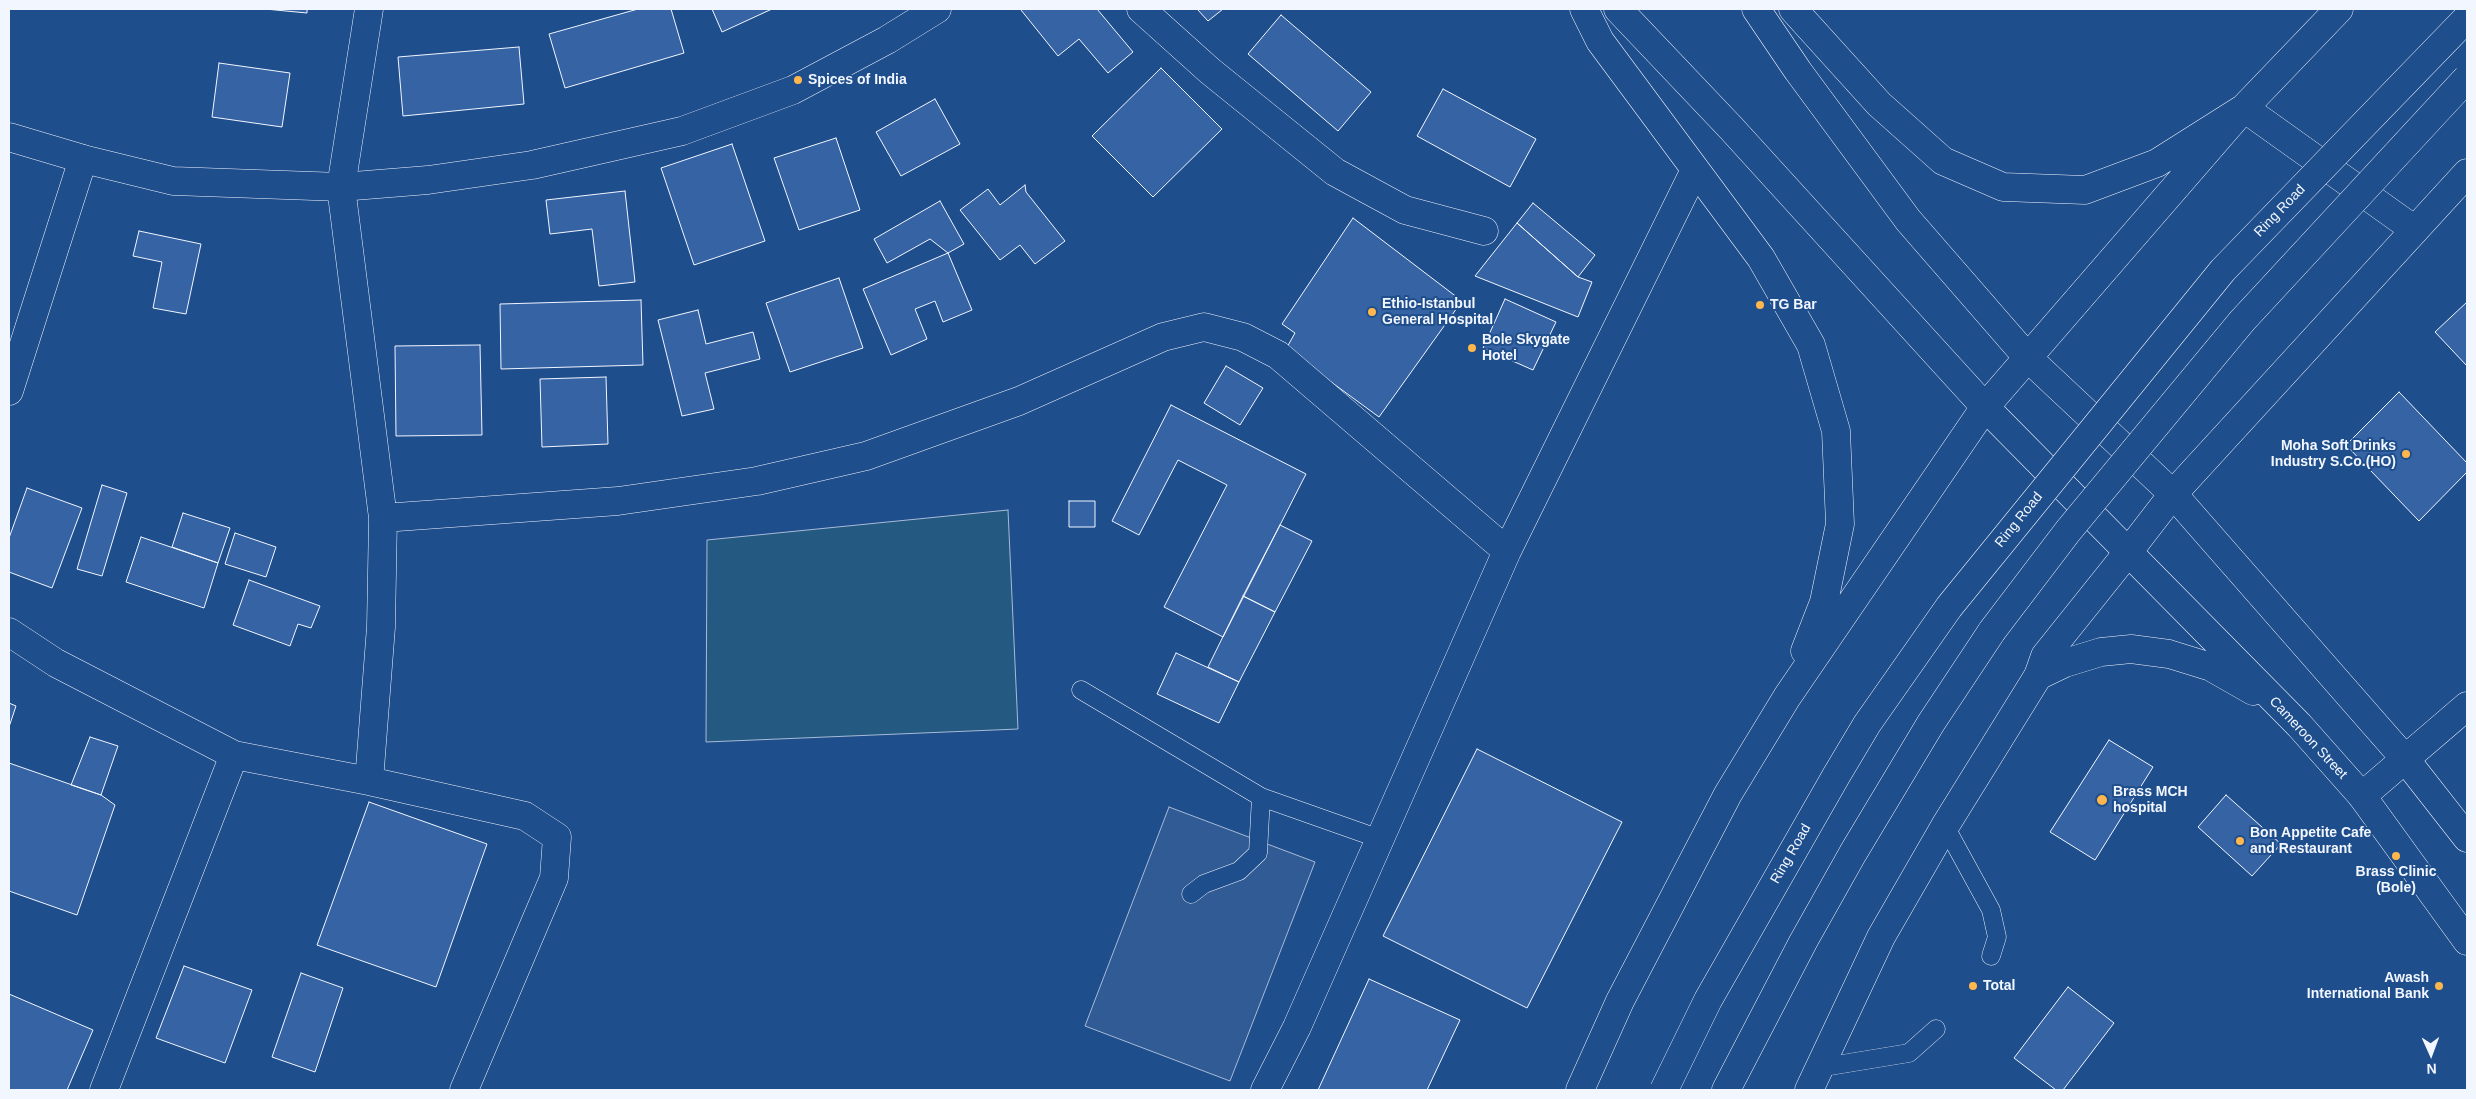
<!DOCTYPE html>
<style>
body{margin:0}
#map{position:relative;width:2476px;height:1099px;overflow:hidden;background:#1f4e8c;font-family:Arial,sans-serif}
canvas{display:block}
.frame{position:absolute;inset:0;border:10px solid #f2f6ff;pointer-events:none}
.north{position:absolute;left:2406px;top:1029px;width:50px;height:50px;-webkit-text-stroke:4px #1f4e8c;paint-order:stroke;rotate:178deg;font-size:14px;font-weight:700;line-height:20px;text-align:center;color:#f2f6ff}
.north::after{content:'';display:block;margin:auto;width:18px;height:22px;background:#f2f6ff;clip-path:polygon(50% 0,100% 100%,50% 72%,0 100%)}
</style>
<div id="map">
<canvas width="2476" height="1099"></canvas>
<div class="frame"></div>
<div class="north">N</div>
</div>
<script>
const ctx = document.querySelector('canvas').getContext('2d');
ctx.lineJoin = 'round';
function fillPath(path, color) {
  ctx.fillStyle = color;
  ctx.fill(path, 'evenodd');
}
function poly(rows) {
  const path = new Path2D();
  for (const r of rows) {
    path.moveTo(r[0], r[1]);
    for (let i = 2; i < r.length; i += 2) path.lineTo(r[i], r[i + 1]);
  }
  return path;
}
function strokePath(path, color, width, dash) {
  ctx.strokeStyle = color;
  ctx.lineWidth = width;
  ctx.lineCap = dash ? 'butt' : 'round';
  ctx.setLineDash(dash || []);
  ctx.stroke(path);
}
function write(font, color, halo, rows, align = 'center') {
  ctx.font = font + ' Arial,sans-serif';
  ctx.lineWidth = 4;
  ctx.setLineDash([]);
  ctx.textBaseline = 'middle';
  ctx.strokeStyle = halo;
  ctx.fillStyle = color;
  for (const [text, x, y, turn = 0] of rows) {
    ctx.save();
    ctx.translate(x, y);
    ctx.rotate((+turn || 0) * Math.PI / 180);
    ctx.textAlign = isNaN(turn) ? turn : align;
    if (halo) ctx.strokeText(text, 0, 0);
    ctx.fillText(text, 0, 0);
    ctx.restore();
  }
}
const green = poly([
 [1008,510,1018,729,706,742,707,540,1008,510]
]);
const parking = poly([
 [1169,807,1315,862,1230,1081,1085,1026,1169,807]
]);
const building = poly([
 [265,9,307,9,307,13,265,9],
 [638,9,671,9,684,53,565,88,549,34,638,9],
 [712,9,772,9,722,32,712,9],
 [1022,9,1097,9,1133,52,1108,73,1079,39,1058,56,1021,10,1022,9],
 [1197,9,1223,9,1208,21,1197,9],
 [1281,15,1371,92,1338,131,1248,54,1281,15],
 [519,47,524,104,403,116,398,57,519,47],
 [219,63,290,73,282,127,212,117,219,63],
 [1161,68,1222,129,1153,197,1092,136,1161,68],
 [1443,89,1536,139,1510,187,1417,136,1443,89],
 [935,99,960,144,901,176,876,132,935,99],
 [836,138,860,210,799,230,774,158,836,138],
 [732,144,765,241,694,265,661,168,732,144],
 [1025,185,1026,192,1065,241,1035,264,1020,245,1000,260,960,210,988,189,1000,205,1025,185],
 [625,191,635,282,599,286,592,229,550,234,546,200,625,191],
 [940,201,964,244,948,253,930,239,887,263,874,239,940,201],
 [1533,203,1595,255,1578,277,1517,223,1533,203],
 [1353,218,1462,301,1379,417,1286,349,1295,333,1282,324,1353,218],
 [1517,223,1578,277,1592,282,1578,317,1475,276,1517,223],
 [139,231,201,244,186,314,153,308,162,262,133,256,139,231],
 [948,253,972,310,943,322,935,301,915,309,927,339,891,355,863,289,948,253],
 [839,278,863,348,790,372,766,303,839,278],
 [1505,299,1556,322,1533,370,1483,348,1505,299],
 [641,300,643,365,501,369,500,304,641,300],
 [2467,302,2467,366,2435,332,2467,302],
 [698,310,706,344,753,332,760,359,705,373,714,409,682,416,658,320,698,310],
 [480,345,482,435,396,436,395,346,480,345],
 [1226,366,1263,388,1240,425,1204,403,1226,366],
 [606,377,608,444,542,447,540,379,606,377],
 [2399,392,2467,463,2467,472,2419,521,2346,445,2399,392],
 [1171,405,1306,474,1223,637,1164,607,1227,485,1178,460,1139,535,1112,521,1171,405],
 [102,485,127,493,102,576,77,569,102,485],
 [27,488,82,508,52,588,9,572,9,538,27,488],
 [1069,501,1095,501,1095,527,1069,527,1069,501],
 [183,513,230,528,218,563,172,547,183,513],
 [1280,525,1312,541,1275,612,1243,596,1280,525],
 [235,533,276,547,266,577,225,564,235,533],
 [141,537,218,563,204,608,126,582,141,537],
 [249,580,320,606,311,628,298,624,290,646,233,625,249,580],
 [1243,596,1275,612,1239,682,1208,667,1243,596],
 [1176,653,1239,682,1219,723,1157,694,1176,653],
 [9,703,16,706,9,727,9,703],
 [90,737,118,746,101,795,71,785,90,737],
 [2109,740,2153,767,2095,860,2050,832,2109,740],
 [1477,749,1622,822,1527,1008,1383,936,1477,749],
 [9,763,101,795,115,805,77,915,9,891,9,763],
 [2226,795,2281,844,2252,876,2198,827,2226,795],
 [369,802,487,844,436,987,317,945,369,802],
 [184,966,252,990,225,1063,156,1038,184,966],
 [301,973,343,988,315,1072,272,1057,301,973],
 [1369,979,1460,1020,1427,1090,1318,1090,1369,979],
 [2068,987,2114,1023,2063,1090,2056,1090,2014,1058,2068,987],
 [9,994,93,1030,67,1090,9,1090,9,994]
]);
const lane = poly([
 [1081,690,1261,797,1380,839],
 [1945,826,1991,910,1997,937,1991,956],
 [1191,894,1204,884,1239,871,1258,853,1261,797],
 [1818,1068,1909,1053,1936,1029]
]);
const street = poly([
 [1141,9,1210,71,1335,172,1405,210,1484,231],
 [9,391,83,159],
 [383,518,618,501,757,481,866,456,1019,401,1163,337,1204,327,1243,337,1278,355,1507,551],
 [9,632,56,663,234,755,369,781,525,816,557,837,554,878,464,1090],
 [369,781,381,627,383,518,341,187,369,9],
 [2362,796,2467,706],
 [104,1090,234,755],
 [1265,1090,1297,1027,1507,551,1695,170]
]);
const secondary = poly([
 [1584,9,1600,41,1761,258,1811,345,1836,431,1840,524,1824,602,1805,651],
 [1756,9,1798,71,1908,220,2028,358],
 [9,137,83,159,173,181,341,187,428,180,532,165,682,131,793,90,887,40,937,9],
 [1580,1090,1620,1001,1728,794,1787,697,1985,407,1731,128,1618,9],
 [1809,1090,1881,937,1945,826,2038,676,2045,656,2129,551]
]);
const primary = poly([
 [1793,9,1879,104,1943,161,2003,187,2085,190,2157,163,2244,108,2415,230],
 [2339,9,2244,108,1985,407,2299,725,2362,796,2467,941],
 [2028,358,2173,494,2406,760,2467,838],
 [2129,551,2173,494,2467,173],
 [2038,676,2065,663,2101,652,2131,649,2169,654,2211,667,2253,691]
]);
const highway = poly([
 [1726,1090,1803,942,1853,853,1931,723,1992,631]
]);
const highwayBridge = poly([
 [1992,631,2068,531,2242,321,2467,78],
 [1664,1090,1708,1000,1836,776,1867,724,1949,607,2223,270,2467,18]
]);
const markers = [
 [798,80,5,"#ffb74d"],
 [1760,305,5,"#ffb74d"],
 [1372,312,5,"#ffb74d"],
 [1472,348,5,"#ffb74d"],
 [2406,454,5,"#ffb74d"],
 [2102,800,6,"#ffb74d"],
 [2240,841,5,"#ffb74d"],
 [2396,856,5,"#ffb74d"],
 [1973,986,5,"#ffb74d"],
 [2439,986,5,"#ffb74d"]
];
const poiNames = [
 ["Spices of India",808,80],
 ["Ethio-Istanbul",1382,304],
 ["General Hospital",1382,320],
 ["TG Bar",1770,305],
 ["Bole Skygate",1482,340],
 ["Hotel",1482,356],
 ["Moha Soft Drinks",2396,446,"right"],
 ["Industry S.Co.(HO)",2396,462,"right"],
 ["Brass MCH",2113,792],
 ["hospital",2113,808],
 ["Bon Appetite Cafe",2250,833],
 ["and Restaurant",2250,849],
 ["Brass Clinic",2396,872,"center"],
 ["(Bole)",2396,888,"center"],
 ["Awash",2429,978,"right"],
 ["International Bank",2429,994,"right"],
 ["Total",1983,986]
];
const streetNames = [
 ["Ring Road",2280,211,-46],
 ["Ring Road",2019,520,-51],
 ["Cameroon Street",2308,738,47],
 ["Ring Road",1791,854,-60]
];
fillPath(green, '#245a82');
strokePath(green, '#a8bbd7', 1);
fillPath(parking, '#305b95');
strokePath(parking, '#a8bbd7', 1);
fillPath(building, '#3563a3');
strokePath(building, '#f2f6ff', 1);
strokePath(lane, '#f2f6ff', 19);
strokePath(street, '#f2f6ff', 29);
strokePath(secondary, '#f2f6ff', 29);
strokePath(primary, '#f2f6ff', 29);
strokePath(highway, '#f2f6ff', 29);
strokePath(lane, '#1f4e8c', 18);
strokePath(street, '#1f4e8c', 28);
strokePath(secondary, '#1f4e8c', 28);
strokePath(primary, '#1f4e8c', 28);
strokePath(highway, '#1f4e8c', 28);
strokePath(highwayBridge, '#f2f6ff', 29, []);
strokePath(highwayBridge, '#1f4e8c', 28);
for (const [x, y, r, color] of markers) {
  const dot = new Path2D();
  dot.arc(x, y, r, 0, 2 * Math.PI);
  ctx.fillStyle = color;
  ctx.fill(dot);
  strokePath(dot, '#1f4e8c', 2);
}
write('bold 14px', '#f2f6ff', '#1f4e8c', poiNames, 'left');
write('14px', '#f2f6ff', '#1f4e8c', streetNames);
</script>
